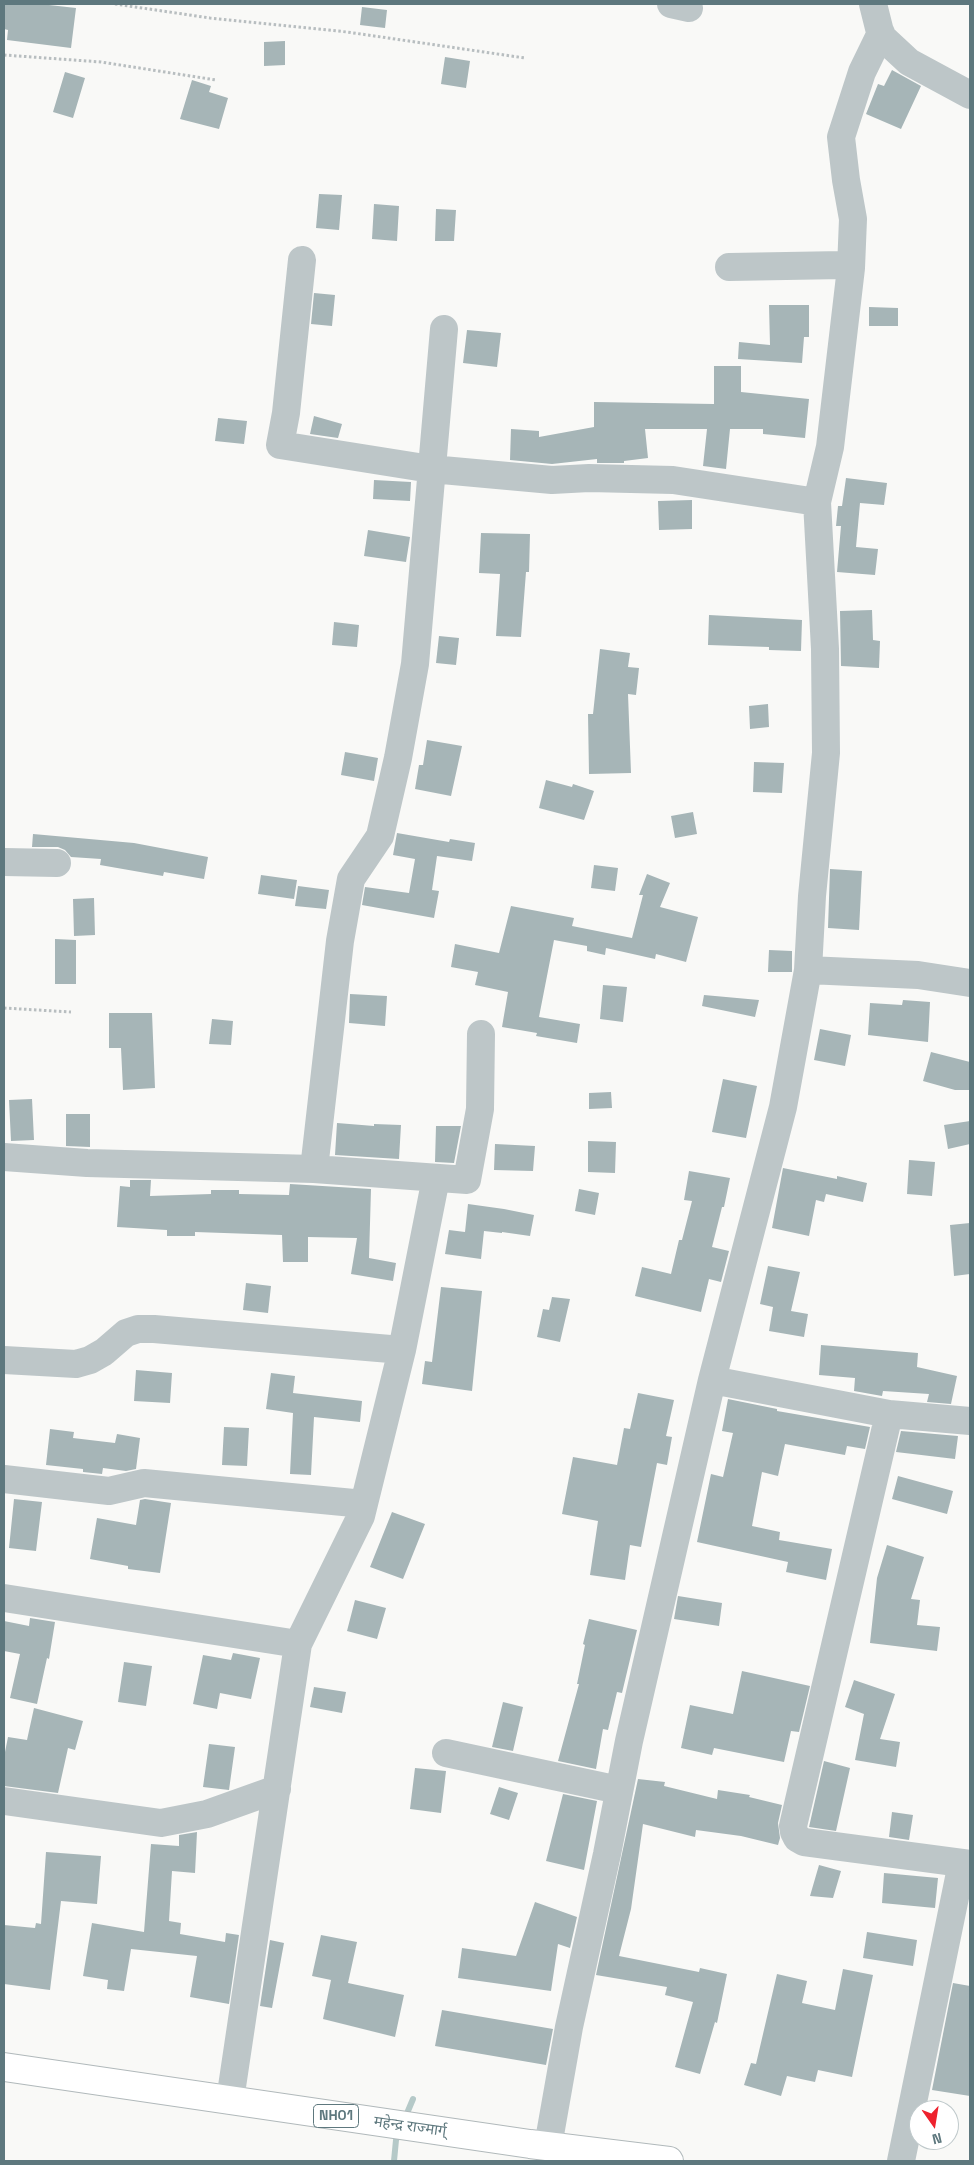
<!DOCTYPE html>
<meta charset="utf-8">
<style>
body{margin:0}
#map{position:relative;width:974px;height:2165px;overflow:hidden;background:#f9f9f7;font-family:"Space Grotesk",sans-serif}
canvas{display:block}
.frame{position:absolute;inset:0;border:5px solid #5e787e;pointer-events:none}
.north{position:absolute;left:909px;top:2100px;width:50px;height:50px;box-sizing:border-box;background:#fff;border:1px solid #bfc9cb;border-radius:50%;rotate:167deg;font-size:14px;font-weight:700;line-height:20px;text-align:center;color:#5e787e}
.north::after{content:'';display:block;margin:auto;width:18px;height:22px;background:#ee222e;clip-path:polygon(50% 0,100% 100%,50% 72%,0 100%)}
</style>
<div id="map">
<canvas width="974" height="2165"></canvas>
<div class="frame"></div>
<div class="north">N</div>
</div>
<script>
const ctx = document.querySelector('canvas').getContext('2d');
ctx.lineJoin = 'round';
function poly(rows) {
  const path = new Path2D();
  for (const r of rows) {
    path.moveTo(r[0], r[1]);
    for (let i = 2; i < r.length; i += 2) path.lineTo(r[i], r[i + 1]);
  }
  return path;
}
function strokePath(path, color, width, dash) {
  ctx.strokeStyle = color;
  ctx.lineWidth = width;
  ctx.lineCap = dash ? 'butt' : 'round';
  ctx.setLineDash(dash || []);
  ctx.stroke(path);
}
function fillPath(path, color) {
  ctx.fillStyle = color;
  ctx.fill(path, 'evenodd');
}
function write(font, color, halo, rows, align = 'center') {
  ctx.font = font + ' "Space Grotesk","Noto Sans Devanagari",sans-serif';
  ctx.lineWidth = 5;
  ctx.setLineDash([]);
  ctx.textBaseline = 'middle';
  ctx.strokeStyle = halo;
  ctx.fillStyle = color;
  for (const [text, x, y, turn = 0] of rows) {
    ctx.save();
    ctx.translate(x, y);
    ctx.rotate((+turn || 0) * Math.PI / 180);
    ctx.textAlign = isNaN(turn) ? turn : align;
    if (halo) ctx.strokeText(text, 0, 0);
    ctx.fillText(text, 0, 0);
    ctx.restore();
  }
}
const stream = poly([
 [405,2118,413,2099],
 [394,2161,396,2140,400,2131]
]);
const building = poly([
 [4,4,40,4,76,8,71,48,7,40,8,30,4,29],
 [362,7,387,10,385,28,360,25],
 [285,41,285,65,264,66,264,42],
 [445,57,470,61,466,88,441,84],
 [892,70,921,86,901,129,866,114,878,84,884,86],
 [65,72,85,78,73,118,53,112],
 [192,80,211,86,209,92,228,98,219,129,180,119],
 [319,194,342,195,339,230,316,228],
 [374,204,399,206,397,241,372,239],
 [436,209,456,210,454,241,435,241],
 [314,293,335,295,332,326,311,324],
 [769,305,809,305,809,337,804,337,802,363,738,359,739,342,770,345],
 [869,307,898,308,898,326,869,326],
 [467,330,501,333,497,367,463,363],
 [714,366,741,366,741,392,809,399,805,438,763,434,763,429,730,429,726,469,703,466,707,429,645,429,648,458,624,461,624,463,597,463,597,459,552,464,510,460,511,429,539,431,539,437,594,427,594,402,714,404],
 [314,416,342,424,338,438,310,434],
 [218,418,247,421,244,444,215,441],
 [846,478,887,483,884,505,860,503,856,547,878,549,875,575,837,572,841,526,836,526,838,506,842,506],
 [374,480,411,482,410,501,373,499],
 [692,500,692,529,659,530,658,501],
 [368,530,410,537,406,562,364,556],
 [481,533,530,534,529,572,526,572,521,637,496,636,500,574,479,573],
 [872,610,873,640,880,641,879,668,841,666,840,611],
 [709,615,802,620,801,651,769,650,769,647,708,645],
 [334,622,359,625,357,647,332,645],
 [439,636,459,638,456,665,436,663],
 [600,649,630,653,628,667,639,668,636,695,628,694,631,773,589,774,588,714,593,714],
 [768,704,769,727,750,729,749,706],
 [427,740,462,746,451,796,415,789,419,765,423,765],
 [345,752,378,758,374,781,341,775],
 [754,762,784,763,782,793,753,792],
 [546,780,572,787,573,784,594,791,584,820,539,808],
 [693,812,697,834,675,838,671,816],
 [397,833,449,842,450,839,475,843,472,861,437,856,432,890,439,891,434,918,362,905,365,887,409,893,415,859,393,855],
 [33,834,134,843,208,857,204,879,164,872,163,876,100,865,101,859,71,857,65,850,58,847,32,847],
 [594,865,618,868,615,891,591,888],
 [830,869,862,871,859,930,828,928],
 [647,874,670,883,660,907,698,917,686,962,656,954,655,959,606,948,605,955,587,951,587,946,554,940,539,1017,580,1024,577,1043,536,1036,537,1033,502,1027,508,992,475,985,478,972,451,967,455,944,499,953,511,906,574,918,572,926,632,938,643,895,639,895],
 [261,875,297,880,294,899,258,894],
 [298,886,329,890,326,909,295,906],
 [94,898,95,935,74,936,73,899],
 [55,939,76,940,76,984,55,984],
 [769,950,792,951,792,972,768,972],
 [603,985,627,987,623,1022,600,1019],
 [350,994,387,996,385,1026,349,1023],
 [704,995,759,1000,755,1017,702,1006],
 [903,1000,930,1002,928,1042,868,1035,870,1003,902,1005],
 [109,1013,152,1013,155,1088,123,1090,121,1048,109,1048],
 [212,1019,233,1021,231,1045,209,1044],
 [820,1029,851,1035,845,1066,814,1060],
 [931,1052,970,1062,970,1090,955,1090,923,1081],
 [723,1079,757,1086,746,1138,712,1132],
 [611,1092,612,1108,589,1109,589,1093],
 [32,1099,34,1140,11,1141,9,1100],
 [66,1114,90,1114,90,1147,66,1146],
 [970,1121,970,1144,948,1149,944,1125],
 [337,1123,374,1126,374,1124,401,1125,399,1159,335,1155],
 [436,1126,461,1126,454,1163,435,1162],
 [588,1141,616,1142,615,1173,588,1172],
 [495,1144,535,1146,533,1171,494,1170],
 [909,1160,935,1162,932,1196,907,1194],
 [783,1168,837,1179,837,1176,867,1183,863,1202,826,1194,824,1202,816,1200,809,1236,772,1228],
 [689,1171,730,1178,724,1207,722,1207,712,1247,729,1251,721,1282,709,1279,701,1312,635,1296,642,1267,671,1274,679,1240,682,1240,692,1201,684,1200],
 [130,1180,151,1180,150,1196,211,1194,211,1190,239,1190,239,1194,289,1195,290,1184,371,1189,369,1258,396,1263,393,1281,351,1274,357,1238,308,1237,308,1262,283,1262,282,1235,195,1232,195,1236,167,1236,167,1230,117,1227,120,1186,130,1187],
 [579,1189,599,1193,595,1215,575,1211],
 [468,1204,504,1209,534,1215,530,1236,502,1232,502,1233,484,1231,481,1259,445,1254,449,1230,465,1232],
 [970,1223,970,1274,954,1276,950,1225],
 [768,1266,800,1272,791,1311,808,1314,804,1337,769,1331,773,1307,760,1304],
 [246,1283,271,1286,268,1313,243,1310],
 [441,1287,482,1291,472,1391,422,1384,425,1361,432,1362],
 [552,1297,570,1299,560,1342,537,1337,543,1309,549,1310],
 [821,1345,918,1353,917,1367,957,1376,951,1404,927,1402,929,1394,883,1391,882,1396,854,1391,855,1378,819,1375],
 [136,1370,172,1373,170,1403,134,1401],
 [271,1373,295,1376,293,1393,362,1401,360,1422,314,1417,311,1475,290,1474,293,1413,266,1409],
 [638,1393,674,1400,666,1436,672,1437,667,1465,657,1463,641,1547,630,1545,625,1580,590,1575,598,1521,562,1514,573,1457,617,1465,624,1428,630,1429],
 [728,1399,777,1409,777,1411,783,1412,870,1427,865,1449,847,1446,845,1455,785,1444,778,1476,762,1472,752,1526,780,1532,779,1540,832,1549,826,1580,786,1572,788,1562,697,1542,711,1474,723,1477,733,1433,722,1431],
 [224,1427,249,1428,247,1466,222,1465],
 [50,1429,74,1432,73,1438,115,1443,117,1434,140,1438,136,1469,126,1471,103,1468,102,1474,83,1472,83,1469,46,1465],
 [901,1431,958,1436,955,1459,896,1452],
 [898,1476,953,1491,947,1514,892,1499],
 [14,1499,42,1502,36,1551,9,1548],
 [145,1499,171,1503,160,1573,128,1569,128,1566,90,1559,97,1518,136,1525,140,1500],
 [392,1512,425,1524,403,1579,370,1567],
 [887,1545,924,1557,911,1599,920,1600,917,1625,940,1627,937,1651,870,1643,877,1578],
 [678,1596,722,1603,719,1626,674,1619],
 [355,1600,386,1608,377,1639,347,1631],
 [30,1618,55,1622,49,1659,47,1658,37,1704,10,1698,20,1654,4,1651,4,1621,29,1626],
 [589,1619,637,1630,622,1693,617,1692,608,1730,603,1729,596,1769,558,1761,579,1684,577,1684,585,1645,583,1644],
 [233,1653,260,1658,251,1699,220,1693,217,1709,193,1704,203,1655,231,1660],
 [124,1662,152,1666,146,1706,118,1702],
 [742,1671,810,1686,799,1732,791,1731,784,1762,714,1748,712,1755,681,1748,690,1705,733,1714],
 [854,1680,895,1694,880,1739,900,1742,896,1767,855,1760,864,1714,845,1707],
 [314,1687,346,1692,342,1713,310,1707],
 [503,1702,523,1707,513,1751,492,1747],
 [34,1708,83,1721,75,1750,68,1748,58,1793,4,1786,4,1757,8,1737,27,1740],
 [209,1744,235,1747,229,1790,203,1787],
 [824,1761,850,1768,836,1831,809,1827],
 [415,1768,446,1771,441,1813,410,1809],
 [638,1779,665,1782,664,1786,717,1799,718,1790,750,1795,749,1797,782,1805,778,1823,780,1838,778,1845,741,1836,696,1830,695,1837,643,1824,631,1909,619,1956,699,1972,700,1968,727,1974,717,2023,715,2022,700,2074,675,2067,693,2002,665,1995,667,1987,596,1975],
 [499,1787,518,1793,509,1820,490,1814],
 [563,1794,597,1801,584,1870,546,1861],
 [892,1812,913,1815,909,1840,889,1837],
 [197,1832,195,1873,172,1871,169,1921,181,1923,180,1934,225,1942,226,1933,239,1935,229,2004,190,1997,197,1956,131,1949,124,1991,107,1989,108,1980,83,1976,92,1923,144,1932,151,1844,179,1846,179,1835],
 [46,1852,101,1856,97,1904,61,1901,50,1990,4,1984,4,1925,35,1928,36,1923,41,1924],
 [819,1865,841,1871,833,1898,810,1896],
 [884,1873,938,1878,935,1908,882,1903],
 [535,1902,577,1917,570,1948,558,1944,551,1991,458,1978,462,1948,516,1956],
 [867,1932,917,1940,913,1966,863,1958],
 [321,1935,357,1942,348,1983,404,1995,395,2037,323,2019,331,1980,312,1976],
 [270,1940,284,1943,272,2008,260,2006],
 [843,1969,873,1975,852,2077,818,2070,815,2082,787,2076,781,2096,744,2085,751,2063,756,2064,777,1974,807,1981,802,2003,835,2010],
 [953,1983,970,1986,970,2096,932,2090],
 [442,2010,553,2029,546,2065,435,2046]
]);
const path = poly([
 [115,4,210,18,347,32,525,58],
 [4,55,101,62,216,80],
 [4,1008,71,1012]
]);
const minor = poly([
 [671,4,689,8],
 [873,4,881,36,909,62,970,95],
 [302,260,286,413,280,445,431,469,552,480,589,478,673,480,817,502],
 [851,268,853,219,846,180,841,137,862,72,881,33],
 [4,862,57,863],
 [808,970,918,975,970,983],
 [4,1157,87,1163,314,1169,467,1180,480,1109,481,1034],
 [314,1169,340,941,351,879,380,836,398,758,415,664,444,329],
 [4,1360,76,1364,90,1360,104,1352,126,1333,138,1329,154,1329,402,1350],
 [712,1380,889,1414,970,1421],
 [889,1414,793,1826,794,1832,797,1838,804,1842,970,1864],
 [4,1479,109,1491,144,1483,364,1504],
 [4,1598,298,1644],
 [446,1753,619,1790],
 [4,1801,161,1823,207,1814,277,1789],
 [230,2100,298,1644,361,1516,402,1350,436,1178],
 [548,2146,569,2027,607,1854,629,1741,712,1380,783,1107,808,970,812,896,826,753,825,649,817,502,830,447,851,268,843,265,729,267],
 [901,2161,962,1863]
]);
const highway = poly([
 [4,2067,530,2144,669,2161]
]);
const shields = [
 [336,2116,45]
];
const shieldNames = [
 ["NH01",336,2116]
];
const streetNames = [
 ["महेन्द्र राज्मार्ग्",410,2127,8]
];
strokePath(stream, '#b5c9c8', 6);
fillPath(building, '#a6b5b7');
strokePath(highway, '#b1b9bb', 30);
strokePath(path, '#b8bec0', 3, [2.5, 2.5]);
strokePath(minor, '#bdc6c8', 28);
strokePath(highway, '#fff', 28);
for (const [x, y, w] of shields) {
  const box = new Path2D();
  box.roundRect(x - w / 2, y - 11.5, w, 23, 4);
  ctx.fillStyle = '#fff';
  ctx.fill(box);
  strokePath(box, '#5e787e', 1);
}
write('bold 14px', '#5e787e', null, shieldNames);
write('15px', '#5e787e', '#fff', streetNames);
</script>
